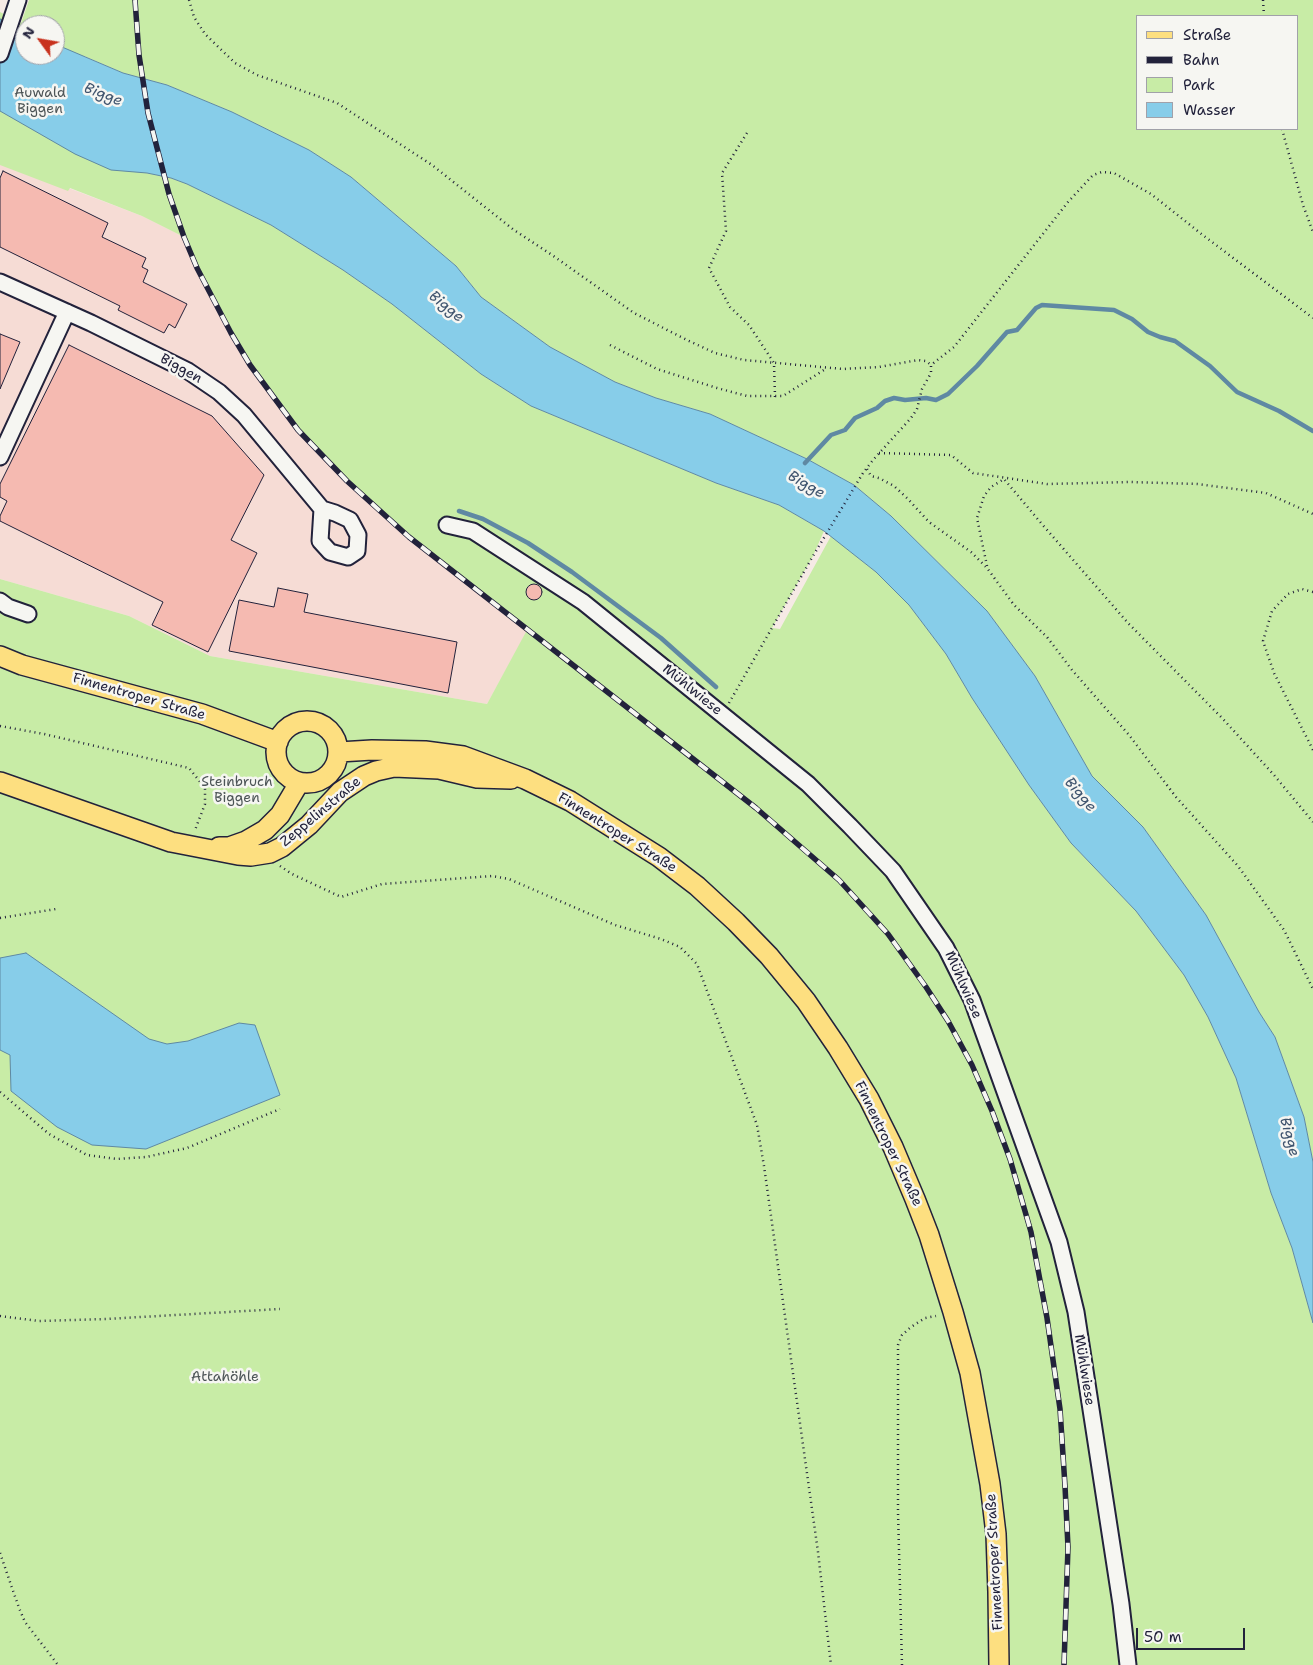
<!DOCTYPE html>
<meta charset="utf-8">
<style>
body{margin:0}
#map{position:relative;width:1313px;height:1665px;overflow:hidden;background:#f6eae5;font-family:"Shantell Sans",sans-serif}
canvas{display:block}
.legend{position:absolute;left:1136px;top:15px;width:162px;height:115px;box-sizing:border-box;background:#f6f6f2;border:1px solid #a1a1a9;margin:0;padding:6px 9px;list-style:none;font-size:15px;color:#22223b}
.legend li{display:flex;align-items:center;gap:10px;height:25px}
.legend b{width:25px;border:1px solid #a1a1a9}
.north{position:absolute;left:15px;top:15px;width:50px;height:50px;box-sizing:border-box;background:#f6f6f2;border:1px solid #a1a1a9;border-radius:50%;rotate:302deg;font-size:14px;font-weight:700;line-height:20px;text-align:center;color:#22223b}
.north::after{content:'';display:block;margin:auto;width:18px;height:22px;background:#c8321e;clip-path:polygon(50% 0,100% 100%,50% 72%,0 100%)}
.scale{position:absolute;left:1136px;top:1628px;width:109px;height:22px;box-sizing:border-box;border:2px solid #22223b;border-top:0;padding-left:6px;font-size:15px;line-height:18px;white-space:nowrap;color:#22223b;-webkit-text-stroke:4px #f6f6f2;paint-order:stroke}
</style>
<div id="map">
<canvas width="1313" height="1665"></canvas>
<ul class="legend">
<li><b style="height:6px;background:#fddf80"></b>Straße</li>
<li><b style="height:6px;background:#22223b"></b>Bahn</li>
<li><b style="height:14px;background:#c8eca6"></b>Park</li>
<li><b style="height:14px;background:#87cde9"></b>Wasser</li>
</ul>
<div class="north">N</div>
<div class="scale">50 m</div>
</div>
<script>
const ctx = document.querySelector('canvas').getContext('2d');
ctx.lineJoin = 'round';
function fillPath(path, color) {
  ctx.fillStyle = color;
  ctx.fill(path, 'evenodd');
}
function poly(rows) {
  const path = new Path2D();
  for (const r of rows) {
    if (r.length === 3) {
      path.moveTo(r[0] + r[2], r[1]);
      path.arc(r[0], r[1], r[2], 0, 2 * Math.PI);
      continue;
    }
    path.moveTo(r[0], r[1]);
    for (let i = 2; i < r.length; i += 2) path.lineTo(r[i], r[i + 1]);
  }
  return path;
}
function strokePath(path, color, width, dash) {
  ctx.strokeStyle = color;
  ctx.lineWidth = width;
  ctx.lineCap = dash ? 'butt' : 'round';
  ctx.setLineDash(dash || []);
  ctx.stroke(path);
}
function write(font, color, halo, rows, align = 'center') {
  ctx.font = font + ' "Shantell Sans",sans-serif';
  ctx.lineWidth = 5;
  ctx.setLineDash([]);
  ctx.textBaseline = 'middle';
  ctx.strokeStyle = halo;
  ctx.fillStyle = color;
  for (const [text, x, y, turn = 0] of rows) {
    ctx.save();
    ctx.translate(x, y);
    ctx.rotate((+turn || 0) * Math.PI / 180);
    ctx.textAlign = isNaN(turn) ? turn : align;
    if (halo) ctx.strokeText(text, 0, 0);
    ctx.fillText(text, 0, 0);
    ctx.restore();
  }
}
const built = poly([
 [0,162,142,216,184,237,197,268,231,333,250,365,276,401,319,451,347,481,409,537,528,630,487,704,210,656,129,616,0,579]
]);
const green = poly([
 [29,0,1313,0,1313,1162,1304,1117,1275,1037,1259,1012,1206,915,1143,827,1092,776,1035,676,987,611,891,516,854,485,807,459,710,414,656,398,615,382,550,347,481,297,456,266,351,177,309,150,232,112,167,85,123,73,84,56,147,173,171,178,187,184,271,225,343,270,392,304,481,374,531,406,716,483,779,505,824,531,813,556,772,628,780,629,831,536,876,572,909,605,946,654,972,698,1029,785,1071,843,1136,911,1184,975,1208,1017,1236,1078,1271,1193,1292,1248,1313,1323,1313,1665,0,1665,0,579,129,616,210,656,487,704,527,630,409,537,347,481,319,451,276,401,250,365,214,303,184,237,142,216,70,188,68,191,0,165,0,12,21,23],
 [1137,16,1297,16,1297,129,1137,129],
 [25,25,55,25,55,55,25,55]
]);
const water = poly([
 [0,19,25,31,25,55,55,55,55,44,123,73,167,85,232,112,309,150,351,177,456,266,481,297,550,347,615,382,656,398,710,414,807,459,854,485,891,516,987,611,1035,676,1092,776,1143,827,1206,915,1259,1012,1275,1037,1304,1117,1313,1162,1313,1323,1292,1248,1271,1193,1236,1078,1208,1017,1184,975,1136,911,1071,843,1029,785,972,698,946,654,909,605,876,572,824,531,779,505,716,483,531,406,481,374,392,304,343,270,271,225,187,184,171,178,147,173,111,170,75,154,0,111,0,19],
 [26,953,149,1039,167,1044,188,1041,239,1023,255,1025,280,1095,146,1149,92,1145,57,1127,11,1091,10,1055,0,1050,0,958,26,953]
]);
const stream = poly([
 [805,463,831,435,845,430,855,418,877,408,885,401,894,398,905,400,926,398,936,400,948,394,977,366,1007,332,1017,330,1036,308,1042,305,1114,310,1132,319,1148,332,1160,337,1175,341,1210,366,1237,392,1279,411,1313,431],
 [459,511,483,519,528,543,572,572,661,638,716,687]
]);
const building = poly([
 [3,171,108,223,102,237,146,258,142,267,148,270,143,282,187,304,175,328,169,324,164,333,118,310,120,306,0,247,0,178,3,171],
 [0,334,20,342,0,389,0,334],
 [69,345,212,416,264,475,231,540,257,553,208,652,152,625,163,602,0,521,0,516,7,501,0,497,0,484,69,345],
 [534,592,8],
 [278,588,308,594,304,612,457,642,448,693,229,651,239,600,274,607,278,588]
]);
const path = poly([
 [189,0,194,17,205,34,235,63,257,75,337,103,432,165,514,230,552,255,634,313,687,340,715,353,744,360,843,369,879,367,918,360,926,361,931,365],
 [1263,0,1264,16],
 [1282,129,1303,205,1313,232],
 [747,133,722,173,726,231,709,268,730,307,749,325,774,363,775,397],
 [610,345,657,369,717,388,747,396,783,396,827,368],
 [879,453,951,455,973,473,1047,484,1130,482,1197,484,1266,493,1313,514],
 [867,469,871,476,879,478,894,486,907,498,929,522,971,552,987,568,1014,605,1047,637,1072,670,1129,735,1176,797,1238,866,1284,930,1313,989],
 [987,566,977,518,984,496,991,487,1004,479,1041,523,1128,623,1223,719,1274,775,1313,822],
 [1313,592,1302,589,1288,594,1272,611,1263,641,1274,673,1313,750],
 [729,703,813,556,863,473,873,460,911,418,917,409,922,389,931,373,931,365,954,347,1068,202,1093,175,1102,172,1114,173,1151,194,1204,236,1313,318],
 [0,726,44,734,189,768,205,788,205,804,195,830],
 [280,866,292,874,341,897,382,884,492,876,509,879,615,925,661,939,680,947,697,964,757,1125,764,1166,818,1552,831,1665],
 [0,918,56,909],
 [0,1092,49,1134,87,1155,117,1159,146,1157,187,1148,280,1109],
 [0,1316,39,1321,106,1319,280,1309],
 [0,1553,19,1608,25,1622,58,1665],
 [902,1665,898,1512,898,1345,902,1335,911,1327,925,1318,936,1316]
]);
const minor = poly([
 [0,54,18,0],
 [0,282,91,323,188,371,219,392,244,415,322,509,335,513,350,520,358,535,357,551,348,557,330,552,320,541,322,509],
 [0,457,67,312],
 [447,525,473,531,583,602,808,784,850,826,893,871,946,948,972,1000,1059,1242,1076,1312,1121,1604,1128,1665],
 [0,601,8,607,28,614]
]);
const major = poly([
 [0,656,22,665,202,714,278,742],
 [307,752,31],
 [339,752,372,750,425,751,463,756,525,779,570,801,659,857,697,886,736,922,769,956,806,1001,838,1048,869,1099,893,1147,915,1199,929,1235,953,1312,970,1373,990,1484,996,1534,998,1592,999,1665],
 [0,782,171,842,238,855,251,856,270,853,282,847,309,825,340,792,364,776,376,771,394,767,439,769,477,778,511,779],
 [219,847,229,847,246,841,265,830,280,815,299,783]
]);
const rail = poly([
 [135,0,139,55,148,113,169,194,184,237,197,268,231,333,250,365,298,430,347,481,409,537,756,808,839,880,888,934,926,987,948,1021,972,1065,992,1111,1010,1159,1031,1232,1047,1318,1060,1409,1065,1486,1068,1547,1064,1665]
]);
const parkNames = [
 ["Auwald",40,93],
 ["Biggen",40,109],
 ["Steinbruch",237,782],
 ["Biggen",237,798],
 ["Attahöhle",225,1377]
];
const streetNames = [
 ["Biggen",181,369,29],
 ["Mühlwiese",692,690,39],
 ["Finnentroper Straße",139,697,16],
 ["Zeppelinstraße",321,812,-40],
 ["Finnentroper Straße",617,833,32],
 ["Mühlwiese",963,985,66],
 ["Finnentroper Straße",888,1144,64],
 ["Mühlwiese",1084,1370,81],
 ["Finnentroper Straße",995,1562,-93]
];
const waterNames = [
 ["Bigge",103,95,21],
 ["Bigge",446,307,39],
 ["Bigge",806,485,30],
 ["Bigge",1080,795,49],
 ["Bigge",1289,1137,75]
];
fillPath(built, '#f6dcd5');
fillPath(green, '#c8eca6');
fillPath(water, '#87cde9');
strokePath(water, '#5f89a3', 1);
strokePath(stream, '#5f89a3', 4.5);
fillPath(building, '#f5bab1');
strokePath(building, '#22223b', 1);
strokePath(minor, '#22223b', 19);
strokePath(major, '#22223b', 22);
strokePath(path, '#22223b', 2.5, [1, 4]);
strokePath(minor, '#f6f6f2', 15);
strokePath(major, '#fddf80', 19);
strokePath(rail, '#22223b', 5.5);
strokePath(rail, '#f6f6f2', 4, [11]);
write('14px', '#4c5456', '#f6f6f2', parkNames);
write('14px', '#22223b', '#f6f6f2', streetNames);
write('italic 15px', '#40556f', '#f6f6f2', waterNames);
</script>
